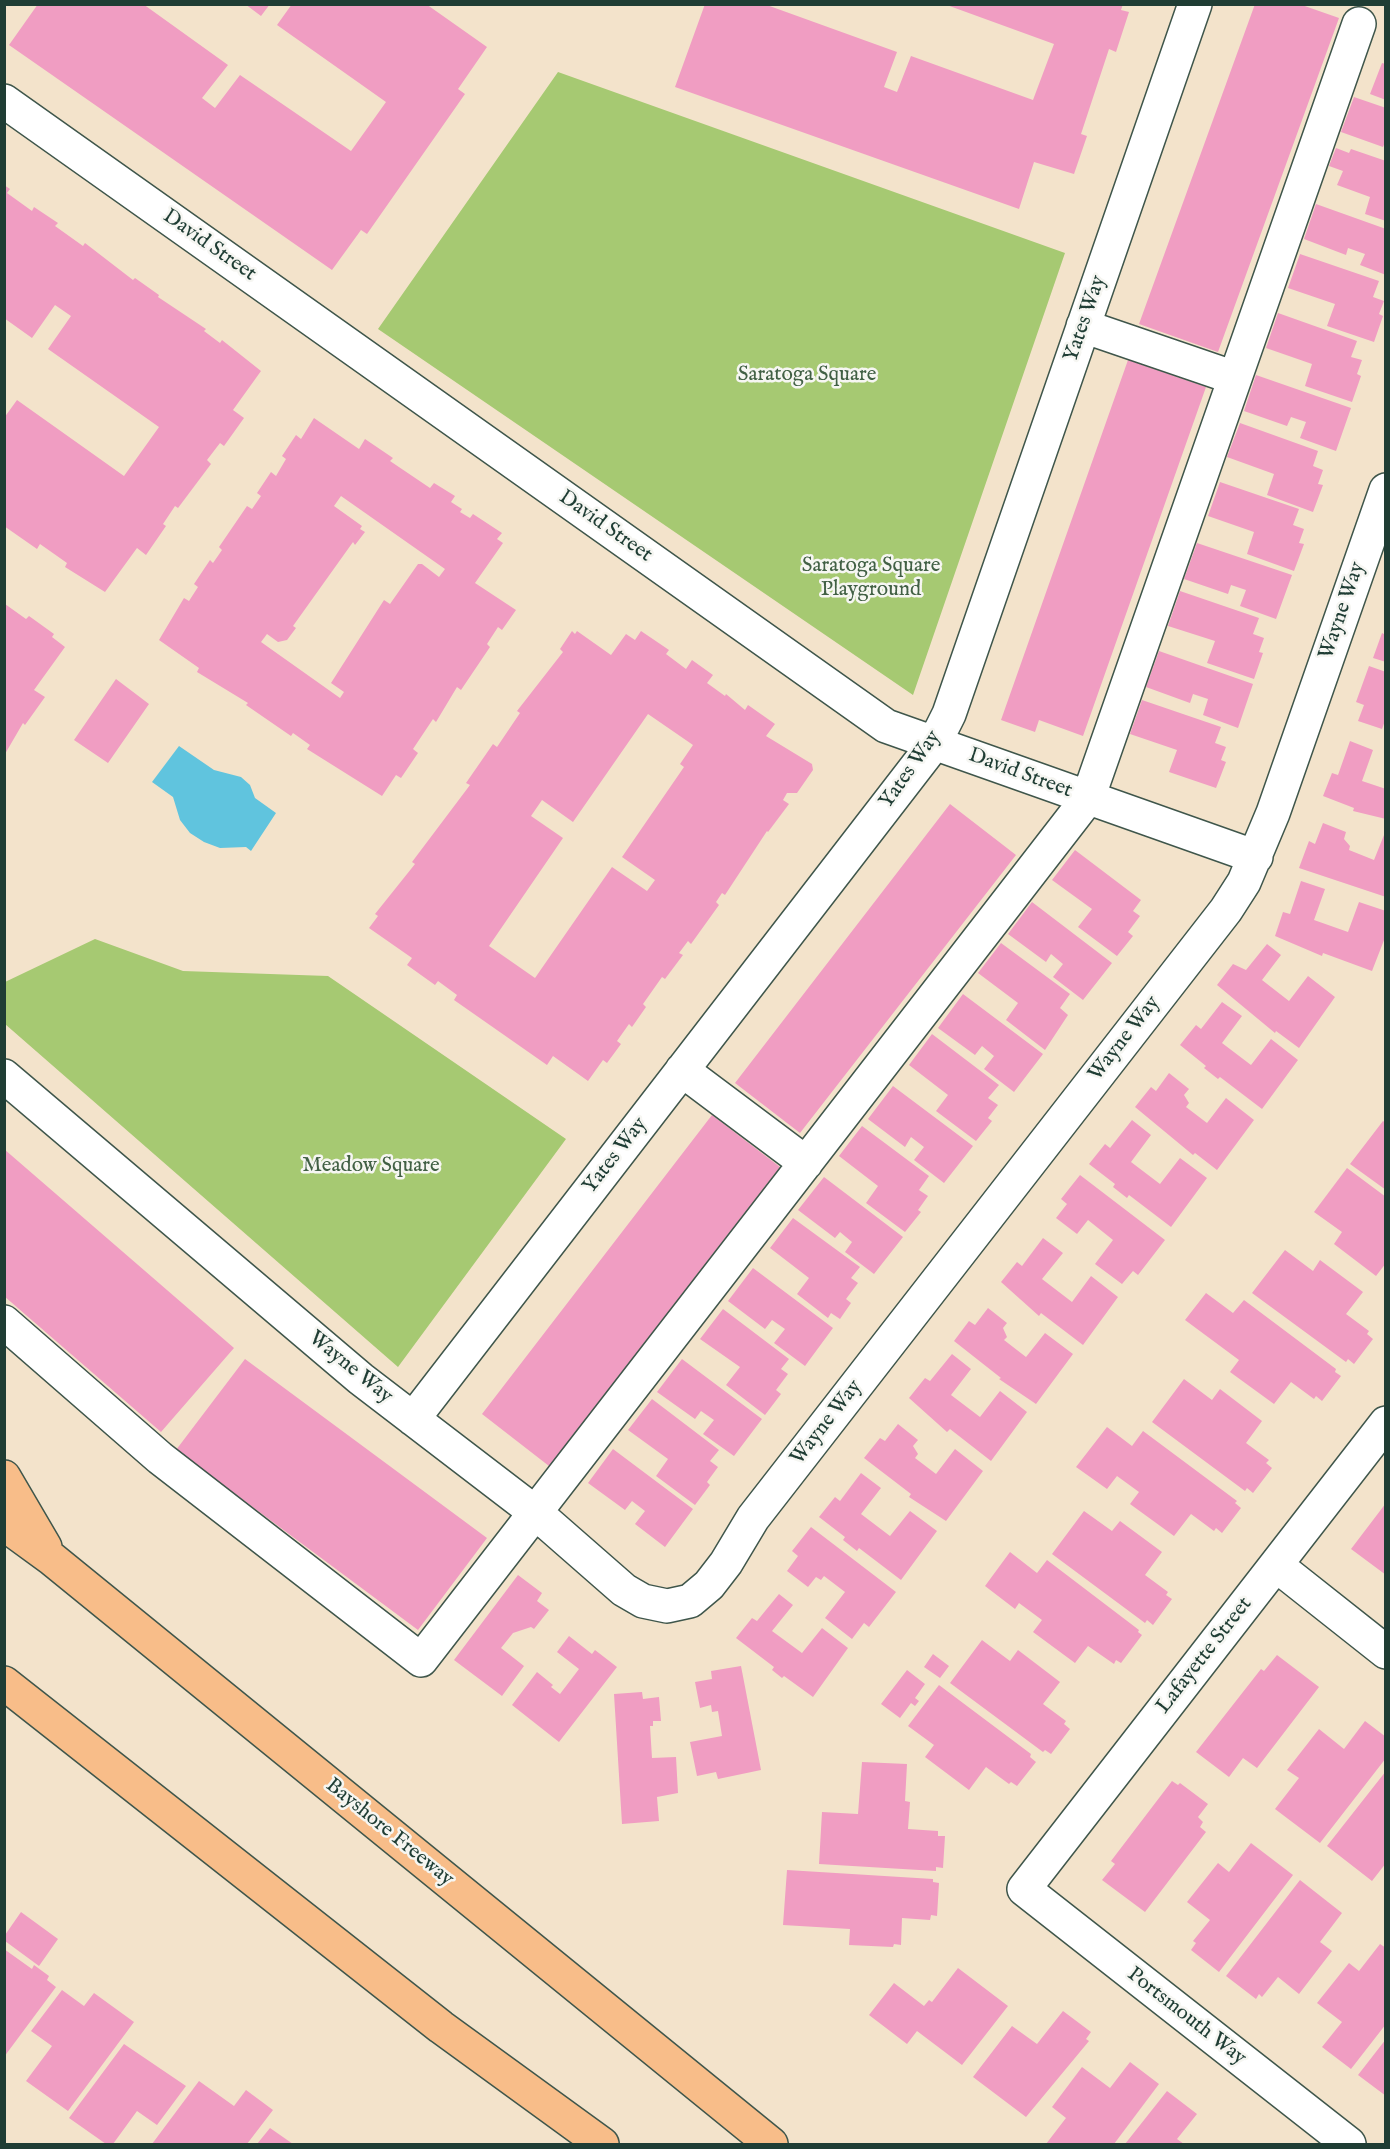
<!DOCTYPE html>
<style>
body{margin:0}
#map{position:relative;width:1390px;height:2149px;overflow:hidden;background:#f3e3cb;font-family:"IM FELL English",serif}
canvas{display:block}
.frame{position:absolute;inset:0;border:6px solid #1f3d34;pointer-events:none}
</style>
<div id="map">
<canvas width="1390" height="2149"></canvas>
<div class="frame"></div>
</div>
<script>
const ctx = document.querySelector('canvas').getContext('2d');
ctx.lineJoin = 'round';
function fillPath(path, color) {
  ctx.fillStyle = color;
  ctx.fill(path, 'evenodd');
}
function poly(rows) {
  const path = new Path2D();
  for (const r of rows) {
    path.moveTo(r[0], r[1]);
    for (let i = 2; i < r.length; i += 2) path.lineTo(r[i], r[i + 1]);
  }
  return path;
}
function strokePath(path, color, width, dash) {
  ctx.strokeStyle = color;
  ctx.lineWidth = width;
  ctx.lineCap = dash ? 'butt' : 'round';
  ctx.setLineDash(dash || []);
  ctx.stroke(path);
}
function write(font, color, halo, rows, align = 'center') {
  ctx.font = font + ' "IM FELL English",serif';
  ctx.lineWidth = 5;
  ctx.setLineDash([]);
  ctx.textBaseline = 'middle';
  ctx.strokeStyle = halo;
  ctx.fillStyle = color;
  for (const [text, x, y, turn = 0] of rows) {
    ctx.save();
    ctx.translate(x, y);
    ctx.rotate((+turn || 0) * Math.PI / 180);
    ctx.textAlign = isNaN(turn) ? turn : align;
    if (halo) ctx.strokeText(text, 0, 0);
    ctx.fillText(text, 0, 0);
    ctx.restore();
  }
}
const green = poly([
 [558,72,1065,253,913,695,378,329],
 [95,939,183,971,328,976,566,1139,398,1367,5,1024,5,982]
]);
const water = poly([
 [179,746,214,770,241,777,250,785,255,798,276,813,251,851,246,847,220,848,204,842,190,833,180,820,173,797,152,782]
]);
const building = poly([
 [38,4,143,4,228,65,202,98,215,108,240,75,351,151,386,102,277,25,292,4,426,4,487,47,458,89,465,94,367,234,361,230,332,270,9,45],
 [245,4,270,4,261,16],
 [705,4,764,4,897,52,884,87,897,92,911,56,1033,100,1054,44,944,4,1123,4,1121,10,1129,12,1116,52,1109,49,1081,134,1087,136,1074,174,1034,162,1019,209,675,87],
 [1255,4,1299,4,1339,18,1218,352,1139,324],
 [1382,63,1386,64,1386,100,1370,94],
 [1354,97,1386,108,1386,140,1383,147,1341,132],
 [1336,148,1349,153,1351,149,1386,161,1386,221,1365,214,1370,197,1337,185,1343,171,1329,166],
 [4,185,10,189,7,193,32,211,34,207,58,223,55,226,83,246,85,243,133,280,135,278,159,295,158,297,206,329,204,331,220,343,222,340,261,371,233,410,244,418,224,446,220,443,207,460,211,464,178,508,175,506,163,524,166,526,146,555,137,548,105,592,65,567,67,563,40,544,37,549,4,526,4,418,17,400,124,476,159,427,48,349,71,316,55,305,32,338,4,318],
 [1316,204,1386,229,1386,275,1360,265,1365,254,1348,248,1346,255,1304,239],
 [1300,254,1379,281,1373,297,1384,301,1379,314,1383,316,1374,342,1327,326,1335,304,1288,288],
 [1278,313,1357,341,1351,357,1362,360,1357,374,1361,376,1352,402,1305,386,1312,364,1266,348],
 [1128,360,1206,387,1083,736,1039,720,1035,732,1001,720],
 [1256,375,1351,408,1336,451,1300,438,1306,422,1291,417,1287,426,1244,411],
 [314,418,359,449,365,439,393,458,390,461,430,488,434,483,455,496,451,502,462,509,460,512,470,518,473,514,502,533,497,539,503,543,475,583,516,610,502,630,498,627,487,644,490,647,461,690,457,687,436,722,433,719,413,749,418,753,401,778,396,775,382,796,307,749,310,745,293,733,291,736,246,705,248,703,197,672,199,668,159,640,184,598,189,601,198,587,194,584,210,560,213,563,222,550,219,547,247,506,252,509,261,496,257,493,271,472,276,476,286,459,282,456,296,435,301,439],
 [341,496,445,569,439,577,422,564,418,564,390,604,384,600,331,683,344,692,340,698,261,642,267,634,278,642,287,640,296,628,293,626,353,542,355,545,365,532,360,529,362,526,334,506],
 [1240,423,1318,451,1313,466,1323,470,1318,484,1323,485,1313,512,1267,495,1274,474,1227,457],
 [1220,482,1299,509,1293,525,1304,529,1299,543,1304,544,1294,571,1247,554,1254,532,1208,516],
 [1197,543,1292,575,1276,619,1240,606,1246,590,1231,585,1228,594,1184,579],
 [1180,591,1259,618,1253,634,1264,638,1259,652,1263,653,1254,679,1207,663,1215,641,1168,626],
 [5,604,26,619,29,616,54,634,52,637,65,647,34,690,45,697,25,725,23,723,5,754],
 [572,631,575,634,577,631,611,655,626,634,635,640,641,631,669,650,666,654,686,669,692,660,713,675,707,683,725,696,726,694,745,710,748,705,775,724,766,736,812,764,813,770,797,793,787,793,783,800,789,804,768,832,767,831,725,895,722,893,716,902,719,905,691,944,688,941,679,953,683,955,665,979,662,977,643,1004,646,1007,632,1027,629,1024,617,1041,621,1044,607,1063,603,1060,588,1081,553,1056,547,1065,454,1000,457,995,438,981,435,985,407,965,412,958,369,928,378,916,375,914,415,864,412,862,470,785,466,783,493,744,497,747,520,713,517,711,563,652,560,649],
 [648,714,693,745,680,764,684,767,622,857,655,880,647,891,612,867,535,978,489,946,563,838,531,816,542,800,573,822],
 [1382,633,1386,635,1386,662,1373,658],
 [1159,651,1253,684,1238,728,1203,715,1208,699,1193,694,1190,703,1146,687],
 [1369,666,1386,672,1386,718,1382,729,1358,721,1364,705,1356,702],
 [116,679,149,704,108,763,74,740],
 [1142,700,1221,727,1215,743,1226,747,1221,760,1226,762,1216,788,1169,772,1177,750,1130,734],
 [1350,741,1373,750,1362,781,1386,789,1386,819,1353,811,1354,808,1323,796,1332,773,1338,775],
 [950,804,1016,855,800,1133,735,1083],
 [1323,823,1346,832,1344,839,1350,846,1349,850,1374,860,1386,830,1386,897,1299,868,1309,841,1315,844],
 [1075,850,1141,900,1133,911,1140,916,1128,932,1133,936,1117,956,1078,927,1092,909,1052,880],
 [1301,881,1325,889,1314,920,1348,932,1359,902,1386,911,1386,935,1372,971,1323,953,1322,956,1275,936,1283,912,1290,914],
 [1032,902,1112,963,1083,1000,1053,977,1063,964,1051,954,1046,962,1008,934],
 [1001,943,1070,994,1060,1008,1068,1015,1045,1050,1006,1020,1018,1003,978,973],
 [1267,944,1281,955,1262,980,1289,1001,1308,976,1335,997,1299,1048,1276,1031,1275,1033,1217,985,1233,964,1246,970],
 [963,994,1043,1054,1014,1092,984,1069,994,1056,982,1046,975,1055,938,1028],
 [1222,1002,1242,1016,1222,1043,1251,1065,1271,1039,1298,1060,1262,1109,1220,1077,1218,1079,1204,1068,1206,1066,1180,1045,1196,1025,1201,1029],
 [932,1034,999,1085,988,1098,998,1105,988,1118,992,1121,976,1141,936,1111,948,1095,909,1065],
 [1169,1073,1189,1089,1184,1095,1189,1103,1186,1107,1207,1123,1226,1098,1254,1120,1217,1170,1195,1153,1193,1155,1135,1107,1151,1087,1156,1091],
 [893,1086,973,1146,944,1183,914,1160,924,1147,911,1137,905,1147,868,1119],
 [712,1115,780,1167,549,1466,482,1414],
 [1132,1120,1151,1135,1131,1162,1160,1184,1180,1158,1207,1178,1171,1227,1129,1195,1127,1198,1113,1187,1115,1184,1089,1164,1105,1144,1110,1148],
 [1383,1121,1386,1123,1386,1190,1350,1164],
 [862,1126,929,1176,919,1190,928,1196,918,1210,921,1212,905,1232,866,1203,878,1186,839,1156],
 [4,1149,234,1348,161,1432,4,1296],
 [1347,1168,1386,1197,1386,1263,1376,1276,1334,1244,1342,1232,1314,1212],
 [1080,1175,1165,1240,1138,1275,1133,1271,1122,1284,1095,1264,1113,1240,1088,1220,1077,1234,1056,1218,1067,1204,1061,1199],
 [824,1177,903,1237,874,1274,845,1252,852,1242,840,1232,835,1238,798,1210],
 [793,1218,860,1267,851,1278,858,1283,846,1299,851,1303,840,1319,831,1313,828,1318,797,1294,809,1278,770,1248],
 [1043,1238,1063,1253,1042,1279,1072,1302,1091,1276,1118,1297,1083,1345,1041,1313,1039,1316,1001,1282,1017,1262,1022,1266],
 [1285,1250,1313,1271,1320,1260,1363,1292,1346,1314,1369,1331,1367,1334,1373,1339,1354,1364,1348,1359,1346,1362,1252,1293],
 [753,1268,833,1328,805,1366,774,1343,785,1329,772,1320,765,1329,728,1301],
 [1206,1293,1233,1313,1244,1300,1336,1369,1335,1372,1341,1376,1322,1401,1316,1396,1314,1399,1291,1382,1274,1404,1230,1372,1239,1360,1185,1320],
 [988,1308,1007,1323,1003,1328,1007,1337,1004,1340,1026,1357,1045,1333,1073,1354,1036,1404,999,1379,1001,1378,954,1341,969,1321,975,1325],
 [723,1309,789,1359,781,1369,788,1374,776,1390,781,1394,765,1415,726,1385,740,1367,700,1339],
 [952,1354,971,1369,951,1395,980,1417,1000,1391,1027,1412,991,1461,950,1429,947,1432,909,1398,925,1378,930,1381],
 [245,1359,487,1538,418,1630,176,1450],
 [682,1359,762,1419,734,1456,703,1434,714,1420,701,1411,695,1419,657,1392],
 [1184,1379,1212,1400,1220,1389,1262,1421,1246,1443,1269,1460,1266,1463,1272,1468,1253,1493,1247,1488,1245,1491,1152,1422],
 [652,1399,719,1450,710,1461,718,1467,707,1482,710,1485,695,1505,656,1476,668,1459,628,1430],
 [898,1424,918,1440,913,1446,918,1454,915,1458,936,1474,955,1449,983,1471,946,1521,909,1497,911,1494,864,1458,880,1438,885,1441],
 [1107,1427,1132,1446,1143,1431,1237,1501,1235,1503,1241,1508,1222,1533,1216,1528,1214,1531,1191,1514,1174,1536,1130,1504,1139,1492,1117,1476,1107,1489,1076,1467],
 [613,1449,693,1509,665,1547,635,1524,645,1511,632,1501,625,1510,588,1483],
 [861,1473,881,1488,861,1514,890,1536,910,1511,937,1531,901,1580,859,1548,857,1551,843,1540,845,1537,819,1517,835,1497,840,1501],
 [1386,1503,1386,1575,1351,1549],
 [1084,1511,1112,1531,1120,1521,1162,1552,1145,1575,1168,1592,1166,1595,1172,1599,1153,1625,1147,1620,1145,1623,1052,1554],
 [811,1527,896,1592,869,1627,864,1623,852,1639,825,1618,845,1592,824,1576,821,1580,816,1577,808,1587,787,1571,798,1556,792,1551],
 [1010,1552,1037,1573,1047,1560,1139,1630,1138,1632,1142,1635,1121,1663,1116,1660,1114,1664,1088,1646,1075,1663,1033,1632,1042,1620,1019,1603,1015,1609,985,1586],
 [518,1575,542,1593,537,1601,549,1610,534,1629,531,1627,513,1633,501,1648,524,1666,502,1696,454,1660],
 [779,1594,793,1605,772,1631,802,1653,822,1628,848,1648,813,1697,784,1676,782,1678,772,1670,774,1667,736,1638,752,1618,757,1621],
 [569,1636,592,1654,595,1650,617,1667,559,1742,512,1705,537,1672,553,1685,551,1687,560,1694,579,1669,557,1652],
 [982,1640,1010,1661,1018,1650,1060,1682,1043,1704,1066,1721,1064,1724,1070,1729,1051,1754,1045,1750,1043,1752,950,1683],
 [933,1654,949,1666,940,1678,924,1667],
 [1277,1655,1319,1687,1257,1768,1243,1758,1229,1777,1196,1752,1261,1669,1264,1671],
 [741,1666,761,1770,718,1779,716,1772,697,1776,690,1742,722,1736,718,1711,712,1712,711,1705,700,1708,695,1682,712,1679,711,1671],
 [907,1670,925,1684,915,1698,919,1701,915,1706,911,1703,900,1718,881,1704],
 [939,1685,1031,1754,1030,1757,1036,1762,1017,1786,1011,1782,1009,1784,986,1767,969,1790,925,1757,934,1745,908,1726],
 [642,1692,643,1699,659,1697,661,1721,653,1721,653,1726,650,1726,652,1758,676,1757,678,1793,657,1797,659,1821,622,1824,614,1694],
 [1365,1721,1386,1737,1386,1758,1320,1843,1275,1809,1299,1778,1287,1770,1319,1729,1344,1749],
 [862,1762,907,1764,905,1801,910,1802,908,1829,938,1831,938,1836,945,1836,943,1868,936,1867,936,1871,819,1864,822,1812,858,1814],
 [1386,1771,1386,1863,1372,1881,1327,1846],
 [1172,1781,1178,1785,1180,1783,1208,1804,1198,1817,1203,1822,1200,1827,1206,1832,1145,1912,1102,1880,1115,1864,1111,1861],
 [1251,1843,1293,1875,1219,1972,1191,1950,1196,1943,1193,1941,1210,1920,1187,1902,1218,1863,1229,1872],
 [787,1870,933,1879,933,1882,939,1883,937,1916,931,1915,930,1920,902,1918,901,1945,894,1944,893,1947,849,1945,850,1929,783,1925],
 [1300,1880,1342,1913,1320,1942,1332,1951,1299,1994,1278,1977,1262,1997,1259,1994,1256,1999,1226,1976],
 [21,1912,58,1939,39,1966,5,1941,5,1935],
 [1380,1944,1386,1948,1386,2024,1351,2069,1322,2047,1342,2022,1317,2003,1349,1963,1359,1971],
 [4,1949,32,1969,34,1965,49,1976,47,1980,56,1987,4,2057],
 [958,1968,1008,2006,962,2065,917,2031,907,2044,869,2015,894,1983,924,2006,929,2000,932,2002],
 [62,1990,84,2006,94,1993,134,2022,68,2111,26,2081,52,2046,31,2031],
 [1063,2011,1091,2032,1086,2039,1089,2041,1026,2117,973,2077,1012,2026,1037,2044],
 [1386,2039,1386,2096,1358,2075],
 [124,2044,186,2086,157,2125,137,2111,113,2144,106,2144,69,2118],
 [1130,2062,1159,2084,1114,2144,1046,2144,1066,2118,1052,2107,1082,2067,1110,2088],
 [199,2081,234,2106,246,2090,273,2110,247,2144,152,2144],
 [1167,2091,1197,2114,1177,2139,1184,2144,1125,2144],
 [270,2128,293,2144,257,2144]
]);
const minor = poly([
 [4,101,886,726,1256,857],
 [1083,326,1235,378],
 [682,1070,806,1163],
 [4,1076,361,1379,536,1513,624,1590,643,1601,667,1606,690,1601,709,1585,726,1563,753,1518,1226,910,1244,882,1273,813,1386,490],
 [4,1322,160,1458,421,1660,1088,798,1359,24],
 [413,1419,934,744,949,714,1195,4],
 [1276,1565,1386,1652],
 [1349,2144,1024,1889,1386,1423]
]);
const highway = poly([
 [4,1477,45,1547],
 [4,1524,52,1559,771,2144],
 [4,1683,441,2027,602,2144]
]);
const streetNames = [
 ["David Street",209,246,35],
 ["Yates Way",1086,319,-71],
 ["David Street",605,527,35],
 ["Wayne Way",1343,611,-71],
 ["Yates Way",911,770,-55],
 ["David Street",1020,774,20],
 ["Wayne Way",1125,1039,-52],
 ["Yates Way",616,1156,-52],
 ["Wayne Way",350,1368,39],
 ["Wayne Way",827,1423,-52],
 ["Lafayette Street",1205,1656,-52],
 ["Bayshore Freeway",389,1833,39],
 ["Portsmouth Way",1186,2017,38]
];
const parkNames = [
 ["Saratoga Square",807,376],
 ["Saratoga Square",871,567],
 ["Playground",871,591],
 ["Meadow Square",371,1167]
];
fillPath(green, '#a6c972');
fillPath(water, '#60c4de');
fillPath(building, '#f09dc2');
strokePath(minor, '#3f564b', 36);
strokePath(highway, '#3f564b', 36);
strokePath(minor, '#fff', 33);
strokePath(highway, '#f8bd89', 33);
write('21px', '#1f3d34', '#f6f6f2', streetNames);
write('21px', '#416044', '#f6f6f2', parkNames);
</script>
